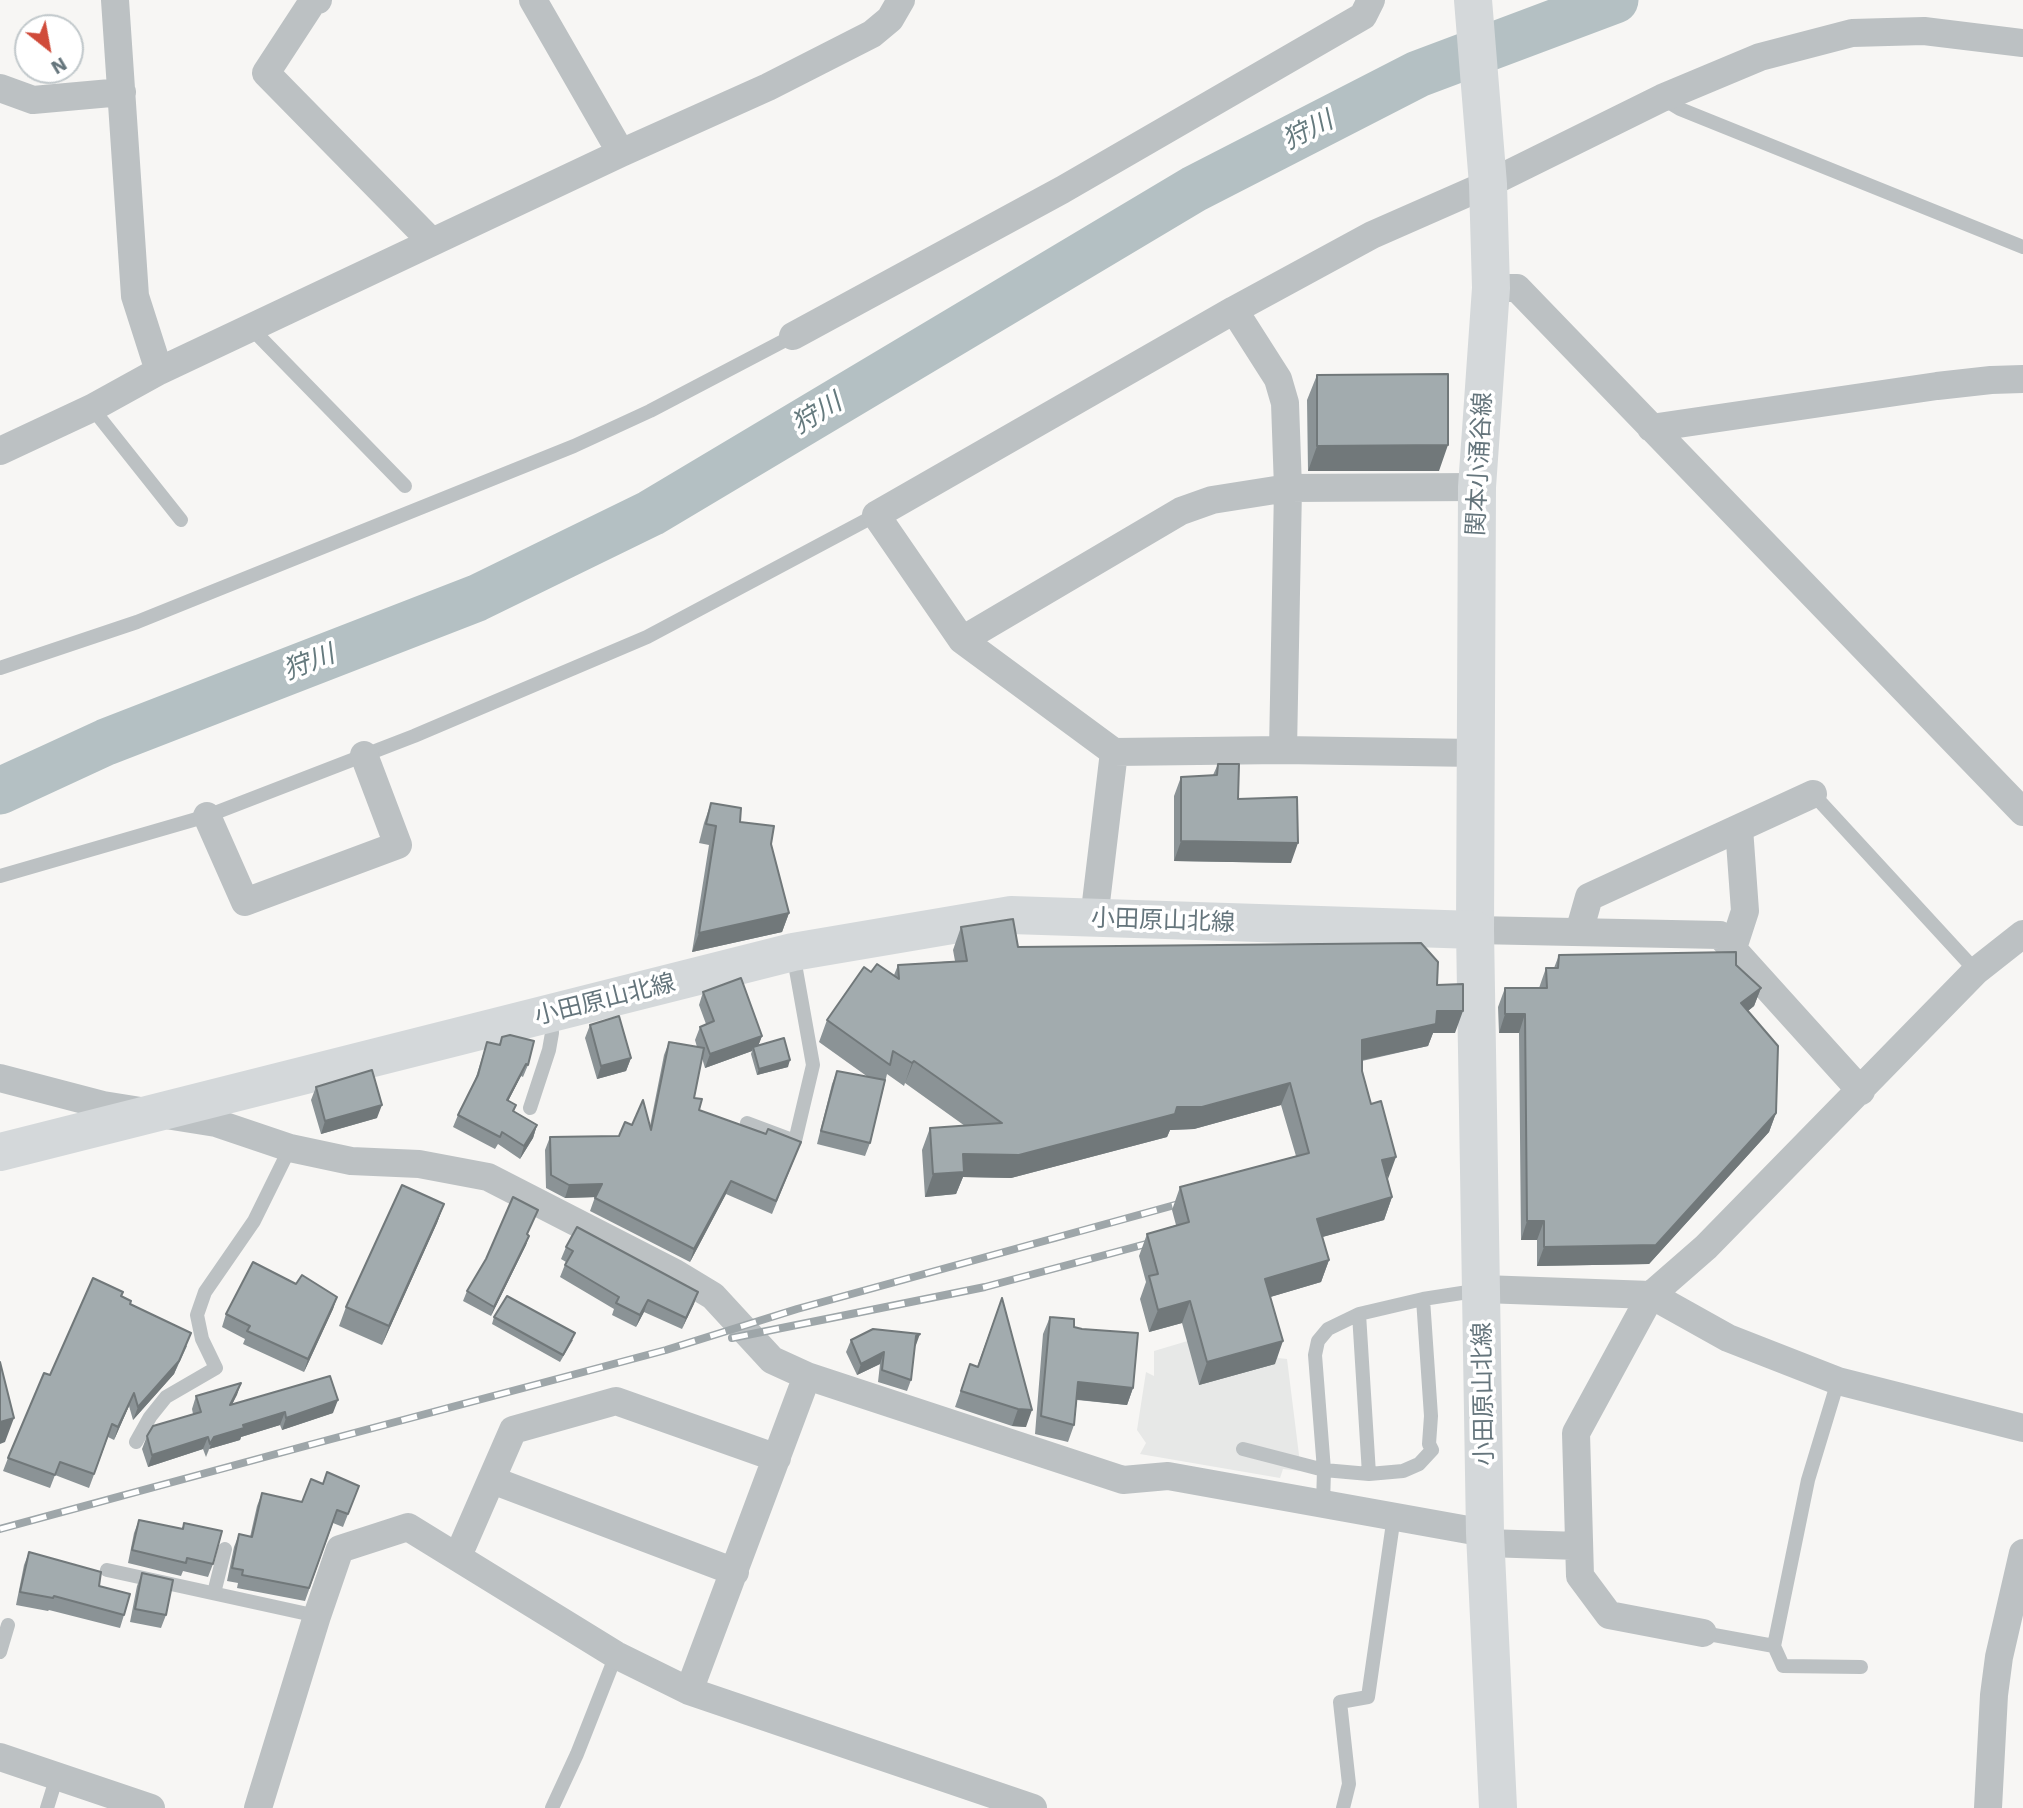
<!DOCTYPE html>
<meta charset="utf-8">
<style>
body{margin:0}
#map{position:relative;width:2023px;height:1808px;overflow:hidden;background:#f7f6f4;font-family:"Work Sans",sans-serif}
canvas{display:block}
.north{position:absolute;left:14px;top:14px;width:70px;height:70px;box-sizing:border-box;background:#fff;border:2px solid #c1c8cb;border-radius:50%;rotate:149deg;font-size:19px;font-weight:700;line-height:28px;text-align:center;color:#65757c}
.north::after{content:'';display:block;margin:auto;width:24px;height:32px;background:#d04b3a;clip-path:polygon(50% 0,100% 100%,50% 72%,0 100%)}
</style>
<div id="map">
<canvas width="2023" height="1808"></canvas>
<div class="north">N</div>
</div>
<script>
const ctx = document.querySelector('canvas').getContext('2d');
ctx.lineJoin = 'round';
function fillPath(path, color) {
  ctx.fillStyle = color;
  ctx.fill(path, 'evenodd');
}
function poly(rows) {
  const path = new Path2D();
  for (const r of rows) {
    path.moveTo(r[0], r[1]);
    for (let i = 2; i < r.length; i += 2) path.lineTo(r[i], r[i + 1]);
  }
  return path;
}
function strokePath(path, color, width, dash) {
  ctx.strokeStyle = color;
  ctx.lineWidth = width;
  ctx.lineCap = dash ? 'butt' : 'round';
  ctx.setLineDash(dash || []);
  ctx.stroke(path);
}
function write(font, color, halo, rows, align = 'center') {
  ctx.font = font + ' "Work Sans","Noto Sans JP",sans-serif';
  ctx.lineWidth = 7;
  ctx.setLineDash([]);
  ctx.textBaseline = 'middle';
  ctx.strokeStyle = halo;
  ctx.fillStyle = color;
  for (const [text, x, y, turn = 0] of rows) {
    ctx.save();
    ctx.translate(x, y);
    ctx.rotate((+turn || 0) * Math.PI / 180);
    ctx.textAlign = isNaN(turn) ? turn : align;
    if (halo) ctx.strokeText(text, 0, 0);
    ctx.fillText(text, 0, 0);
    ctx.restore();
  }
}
const built = poly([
 [1268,1317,1278,1358,1287,1359,1301,1471,1283,1469,1280,1478,1140,1454,1146,1443,1137,1430,1146,1372,1154,1376,1154,1351]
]);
const river = poly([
 [0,791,106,742,477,598,651,513,1194,189,1418,74,1615,0]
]);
const service = poly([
 [1662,98,1680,109,2023,247],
 [251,328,405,486],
 [92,408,181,520],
 [0,668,137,622,574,446,650,411,793,336],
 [1813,794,1976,971],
 [0,876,207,816,414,736,647,637,876,515],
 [530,1108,549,1050,552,1033,551,1015],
 [747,1123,795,1141,813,1065,793,953],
 [1359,1314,1369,1474],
 [136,1442,150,1417,166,1397,216,1368,202,1339,197,1315,205,1292,254,1221,290,1148],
 [1243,1449,1324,1470,1369,1474,1403,1471,1419,1464,1432,1450,1429,1444,1431,1416,1423,1299],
 [1323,1504,1324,1470,1315,1355,1318,1341,1328,1329,1359,1314,1423,1299,1481,1290],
 [107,1570,317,1616],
 [214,1593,225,1549],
 [1703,1633,1774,1646,1808,1480,1838,1381],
 [1774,1646,1783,1666,1861,1667],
 [0,1652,8,1625],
 [47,1808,57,1776],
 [552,1808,577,1754,616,1655],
 [1343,1808,1349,1784,1340,1702,1368,1697,1394,1516]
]);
const minor = poly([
 [115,0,135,296,159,371],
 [318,0,313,1,266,73,432,242],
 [533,0,621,153],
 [0,88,33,100,122,92],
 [1491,288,1517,288,2023,812],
 [1234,310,1278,379,1285,403,1288,488,1283,750],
 [793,336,1062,190,1363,16,1371,0],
 [1651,428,1937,386,1991,380,2023,379],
 [0,451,92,408,159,371,621,153,768,87,872,34,890,19,901,0],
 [962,640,1181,511,1212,500,1288,488,1477,487],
 [1475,753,1283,750,1114,752,962,640,876,515,1234,310,1372,235,1488,184,1662,98,1760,57,1852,33,1924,31,2023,43],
 [207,816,245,902,398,845,364,755],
 [1094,919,1114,752],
 [1475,930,1720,935,1861,1091],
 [1579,932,1589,897,1813,794],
 [1733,948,1745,911,1739,828],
 [0,1078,103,1105,216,1123,290,1148,351,1161,419,1164,488,1177,675,1273,713,1296,772,1360,807,1376,1123,1480,1168,1476,1485,1533],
 [1483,1289,1651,1295,1728,1338,1838,1381,2023,1428],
 [492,1480,735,1572],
 [1486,1543,1579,1546],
 [458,1556,513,1430,616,1401,777,1458],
 [1703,1633,1609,1615,1580,1576,1576,1433,1651,1295,1706,1247,1976,971,2023,934],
 [689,1691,807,1376],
 [0,1757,151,1808],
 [258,1808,317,1616,340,1549,408,1527,616,1655,689,1691,1033,1808],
 [1988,1808,1994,1695,1999,1657,2023,1553]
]);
const secondary = poly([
 [1473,0,1488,184,1491,288,1477,487,1475,930]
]);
const primary = poly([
 [0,1152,793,952,1011,915,1475,930,1485,1533,1498,1808]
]);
const rail = poly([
 [732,1338,985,1287,1161,1240],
 [0,1529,309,1445,666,1350,797,1309,1193,1200]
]);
const wall = poly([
 [1317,375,1439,471,1308,471,1307,400],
 [1218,764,1238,799,1291,863,1174,861,1174,796,1181,777,1213,775],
 [711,803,771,844,789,913,782,932,692,952,709,845,699,843,704,823],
 [961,927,1018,947,1437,985,1455,1033,1433,1033,1428,1046,1362,1061,1362,1071,1392,1197,1384,1220,1322,1237,1329,1260,1321,1282,1270,1297,1275,1364,1199,1385,1182,1323,1149,1332,1140,1299,1146,1282,1139,1256,1147,1234,1176,1225,1172,1210,1180,1187,1296,1156,1281,1105,1194,1129,1170,1130,1167,1137,1011,1178,963,1177,956,1194,925,1197,922,1150,930,1128,965,1126,905,1083,904,1086,887,1074,870,1143,865,1156,817,1144,832,1084,837,1071,868,1077,819,1042,827,1020,871,972,894,975,898,965,955,961,953,950],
 [1559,955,1736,965,1761,988,1754,1006,1748,1011,1776,1113,1769,1132,1649,1264,1537,1266,1537,1240,1521,1240,1519,1033,1499,1033,1498,1007,1505,988,1539,988,1546,968,1554,968],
 [703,992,762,1036,758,1046,788,1067,757,1075,751,1054,752,1051,705,1068,702,1058,694,1098,699,1110,796,1155,772,1214,726,1194,690,1262,590,1211,595,1197,565,1198,546,1188,545,1150,550,1137,619,1136,632,1125,650,1126,664,1055,669,1042,697,1047,695,1040,700,1027,706,1024,699,1005],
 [590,1025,631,1058,626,1071,597,1079,585,1038],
 [502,1037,528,1065,523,1077,521,1076,508,1101,516,1105,514,1111,537,1125,533,1138,520,1159,498,1144,495,1149,453,1127,458,1115,475,1080,487,1042,499,1045],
 [316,1087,377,1118,321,1134,311,1100],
 [444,1204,437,1223,382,1345,339,1326,346,1307],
 [534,1219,527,1235,529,1236,526,1245,491,1316,463,1301,467,1291],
 [566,1247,698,1292,682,1329,644,1312,636,1327,612,1315,614,1309,560,1277,566,1262,561,1259],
 [296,1284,337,1297,333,1309,304,1372,243,1344,245,1339,222,1327,226,1314],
 [121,1296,130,1304,187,1346,174,1374,133,1420,129,1406,114,1440,108,1437,89,1488,55,1475,50,1488,3,1471,8,1458,50,1375],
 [1002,1298,1026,1427,1012,1426,955,1407,970,1364,977,1367],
 [494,1317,573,1340,560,1362,492,1324],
 [1050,1317,1074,1327,1133,1388,1127,1405,1077,1400,1074,1425,1068,1442,1035,1434,1043,1334],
 [851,1340,916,1345,915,1346,911,1380,907,1391,878,1382,880,1364,857,1375,846,1352],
 [241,1383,232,1405,333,1413,282,1430,280,1425,241,1437,240,1440,209,1449,206,1457,203,1449,148,1467,142,1449,147,1436,193,1414,192,1409,196,1396],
 [359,1486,343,1527,333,1523,305,1601,237,1588,238,1583,227,1581,234,1547,239,1534,250,1537,257,1506,262,1493,302,1502],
 [139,1520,182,1529,184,1523,213,1564,208,1577,183,1571,181,1576,128,1563,134,1533],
 [29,1552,99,1586,124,1615,120,1628,49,1610,48,1611,16,1605,24,1565],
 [142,1573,166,1615,161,1628,130,1622,137,1586]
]);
const shadedWall = poly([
 [1448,445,1439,471,1308,471,1317,446],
 [1181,841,1298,843,1291,863,1174,861],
 [789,913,782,932,692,952,699,933],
 [1761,988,1754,1006,1734,1022,1741,1003],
 [1437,1011,1463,1011,1455,1033,1433,1033,1428,1046,1353,1062,1362,1040],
 [1505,1014,1525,1014,1519,1033,1499,1033],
 [762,1036,757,1049,753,1047,752,1051,705,1068,710,1054],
 [631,1058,626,1071,597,1079,601,1066],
 [790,1060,788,1067,757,1075,759,1069],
 [914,1061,905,1083,904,1086,912,1063],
 [526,1064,521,1076,502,1113,507,1100],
 [1290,1083,1281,1105,1194,1129,1170,1130,1167,1137,1011,1178,963,1177,956,1194,925,1197,933,1174,963,1154],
 [382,1105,377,1118,321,1134,325,1121],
 [1776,1113,1769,1132,1649,1264,1537,1266,1544,1247],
 [537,1125,533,1138,520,1159,524,1146],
 [1396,1157,1388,1179,1382,1160],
 [731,1181,726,1194,690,1262,694,1249],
 [602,1184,598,1197,565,1198,569,1185],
 [1392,1197,1384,1220,1308,1241,1317,1219],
 [444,1204,437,1223,382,1345,389,1326],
 [1527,1221,1544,1221,1537,1240,1521,1240],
 [529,1236,526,1245,491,1316,494,1307],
 [1329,1260,1321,1282,1257,1301,1265,1279],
 [698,1292,694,1304,682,1329,686,1318],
 [337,1297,333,1309,304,1372,308,1359],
 [648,1300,644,1312,636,1327,640,1315],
 [1190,1301,1182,1323,1149,1332,1158,1310],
 [191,1333,174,1374,133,1420,138,1407],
 [920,1334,916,1345,912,1347,916,1336],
 [1283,1341,1275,1364,1199,1385,1207,1362],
 [884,1352,880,1364,857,1375,861,1364],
 [1078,1382,1133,1388,1127,1405,1072,1399],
 [241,1383,237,1395,225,1418,230,1405],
 [134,1393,129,1406,114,1440,118,1427],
 [338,1400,333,1413,282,1430,286,1418],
 [1018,1409,1032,1410,1026,1427,1012,1426],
 [285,1412,280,1425,241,1437,240,1440,209,1449,206,1457,214,1437,243,1425],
 [14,1418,5,1442,0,1444,0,1422],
 [208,1437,203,1449,148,1467,152,1455]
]);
const building = poly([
 [1448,374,1448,445,1317,446,1317,375,1448,374],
 [1218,764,1239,764,1238,799,1297,797,1298,843,1181,841,1181,777,1217,775,1218,764],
 [711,803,741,808,740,822,774,826,771,844,789,913,699,933,716,826,706,824,711,803],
 [1013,919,1018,947,1421,943,1438,962,1437,985,1463,984,1463,1011,1437,1011,1436,1024,1362,1040,1362,1071,1371,1104,1381,1101,1396,1157,1382,1160,1392,1197,1317,1219,1329,1260,1265,1279,1283,1341,1207,1362,1190,1301,1158,1310,1149,1276,1158,1274,1147,1234,1189,1222,1180,1187,1309,1153,1290,1083,1202,1107,1177,1107,1175,1114,1019,1155,963,1154,964,1172,933,1174,930,1128,1002,1123,914,1061,912,1063,893,1051,890,1065,827,1020,864,967,871,972,877,964,899,979,898,965,967,961,961,927,1013,919],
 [1736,952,1736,965,1761,988,1741,1003,1778,1046,1776,1113,1656,1245,1544,1247,1544,1221,1527,1221,1525,1014,1505,1014,1505,988,1547,988,1546,968,1558,968,1559,955,1736,952],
 [741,978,762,1036,710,1054,700,1027,714,1021,703,992,741,978],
 [619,1016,631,1058,601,1066,590,1025,619,1016],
 [510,1035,534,1041,528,1065,526,1064,507,1100,516,1105,513,1111,537,1125,524,1146,502,1132,500,1137,458,1115,478,1075,487,1042,500,1045,502,1037,510,1035],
 [784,1038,790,1060,759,1069,753,1047,784,1038],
 [669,1042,704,1048,694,1098,702,1099,699,1110,766,1134,768,1129,801,1142,776,1201,731,1181,694,1249,595,1198,602,1184,569,1185,551,1175,550,1137,619,1136,625,1122,632,1125,643,1100,651,1130,669,1042],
 [372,1070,382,1105,325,1121,316,1087,372,1070],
 [837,1071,885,1080,870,1143,821,1131,837,1071],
 [402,1185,444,1204,389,1326,346,1307,402,1185],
 [513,1197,538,1210,527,1234,529,1236,494,1307,467,1291,486,1259,513,1197],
 [577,1227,698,1292,686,1318,648,1300,640,1315,616,1303,619,1297,565,1265,573,1251,566,1247,577,1227],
 [253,1262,296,1284,302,1275,337,1297,308,1359,247,1331,250,1326,226,1314,253,1262],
 [93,1278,123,1292,121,1296,131,1301,130,1304,191,1333,179,1361,138,1407,134,1393,118,1427,112,1424,94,1474,60,1462,55,1475,8,1458,44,1373,50,1375,93,1278],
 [507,1296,575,1333,563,1355,494,1317,507,1296],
 [1002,1298,1032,1410,1018,1409,961,1391,970,1364,978,1367,1002,1298],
 [1050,1317,1074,1319,1074,1327,1082,1329,1138,1333,1133,1388,1078,1382,1074,1425,1041,1416,1050,1317],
 [873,1329,920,1334,916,1336,911,1380,882,1370,884,1352,861,1364,851,1340,873,1329],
 [0,1362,14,1418,0,1422,0,1362],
 [330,1376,338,1400,286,1418,285,1412,243,1425,244,1428,214,1437,210,1444,208,1437,152,1455,147,1436,153,1426,201,1412,196,1396,241,1383,230,1405,330,1376],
 [327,1472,359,1486,348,1514,337,1510,309,1588,242,1575,243,1570,232,1568,239,1534,252,1537,262,1493,302,1502,311,1479,323,1484,327,1472],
 [139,1520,183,1529,184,1523,222,1531,213,1564,187,1558,186,1563,132,1550,139,1520],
 [29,1552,101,1572,99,1586,130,1594,124,1615,54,1596,53,1598,20,1592,29,1552],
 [142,1573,173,1580,166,1615,135,1609,142,1573]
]);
const streetNames = [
 ["関本小涌谷線",1480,464,-87],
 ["小田原山北線",1163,921,2],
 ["小田原山北線",605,1000,-14],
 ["小田原山北線",1484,1394,-91]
];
const waterNames = [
 ["狩川",1308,131,-27],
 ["狩川",817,414,-31],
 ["狩川",309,663,-21]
];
fillPath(built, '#e7e8e7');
strokePath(river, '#b4c0c3', 47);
strokePath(service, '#bcc1c3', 14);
strokePath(minor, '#bcc1c3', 28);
strokePath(secondary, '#d4d8da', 38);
strokePath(primary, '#d4d8da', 38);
strokePath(rail, '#9ea6a9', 8);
strokePath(rail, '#fff', 5, [16]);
fillPath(wall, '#8b9396');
fillPath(shadedWall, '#71787a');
fillPath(building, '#a2abae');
strokePath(building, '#71787a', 2);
write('24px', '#65757c', '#fff', streetNames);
write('italic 26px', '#657a7e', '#fff', waterNames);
</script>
